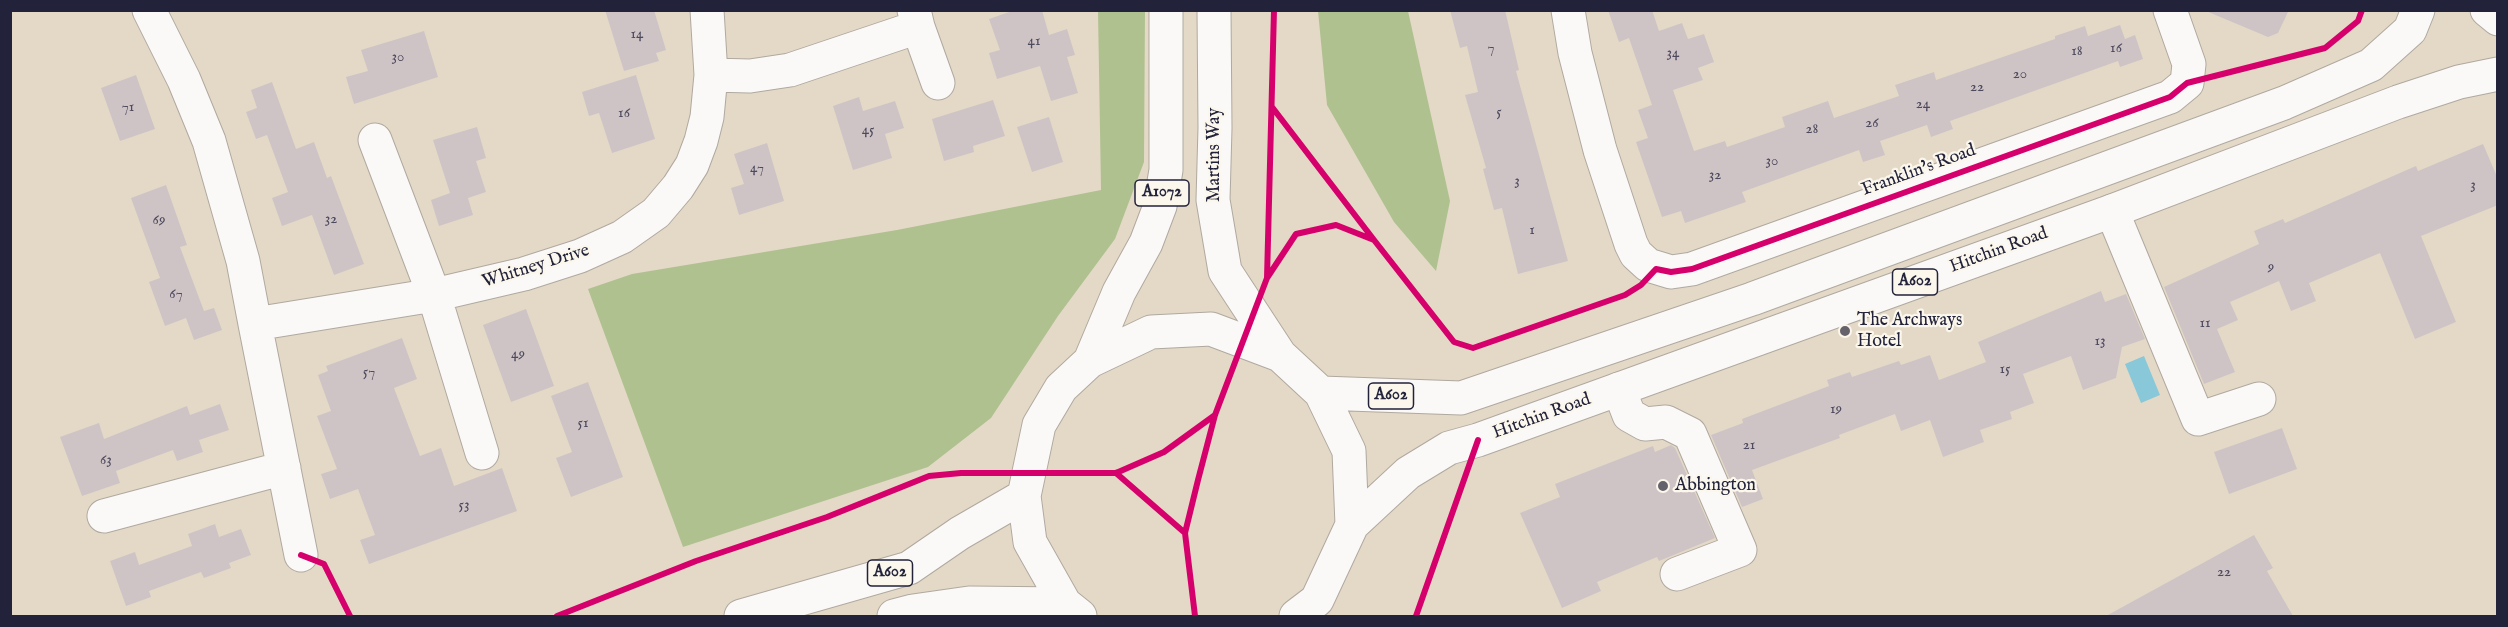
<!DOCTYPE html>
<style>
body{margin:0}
#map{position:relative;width:2508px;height:627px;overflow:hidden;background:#e4d9c7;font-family:"IM FELL English",serif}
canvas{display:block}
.frame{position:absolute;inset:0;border:12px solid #22223b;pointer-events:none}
</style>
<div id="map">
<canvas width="2508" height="627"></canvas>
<div class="frame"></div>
</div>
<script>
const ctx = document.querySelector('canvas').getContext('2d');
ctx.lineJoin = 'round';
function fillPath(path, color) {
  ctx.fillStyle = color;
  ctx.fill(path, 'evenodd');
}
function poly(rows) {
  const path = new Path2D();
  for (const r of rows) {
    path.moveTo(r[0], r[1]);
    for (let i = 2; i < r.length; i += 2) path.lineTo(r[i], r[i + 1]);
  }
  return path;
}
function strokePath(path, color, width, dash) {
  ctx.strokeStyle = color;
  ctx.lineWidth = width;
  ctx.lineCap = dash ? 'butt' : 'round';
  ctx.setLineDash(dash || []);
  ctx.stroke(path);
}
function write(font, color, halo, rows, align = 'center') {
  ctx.font = font + ' "IM FELL English",serif';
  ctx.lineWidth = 4.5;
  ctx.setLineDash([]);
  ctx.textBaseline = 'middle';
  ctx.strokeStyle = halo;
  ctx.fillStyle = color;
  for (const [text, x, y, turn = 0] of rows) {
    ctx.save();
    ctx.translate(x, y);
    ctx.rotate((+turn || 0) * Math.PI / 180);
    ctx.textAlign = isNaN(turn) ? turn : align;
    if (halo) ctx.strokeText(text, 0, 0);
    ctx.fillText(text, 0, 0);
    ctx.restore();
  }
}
const forest = poly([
 [1098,11,1145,11,1144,162,1115,239,1058,316,991,418,928,467,683,547,588,289,632,274,897,230,1101,190],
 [1318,11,1408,11,1450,201,1436,271,1394,222,1327,105]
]);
const water = poly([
 [2144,356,2160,395,2141,403,2125,364]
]);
const building = poly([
 [605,10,654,10,666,50,656,53,659,61,624,71],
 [1015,10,1042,10,1049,35,1067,29,1075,55,1067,57,1078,93,1051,101,1040,66,997,79,989,53,1000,50,989,19],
 [1450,10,1505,10,1519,70,1516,71,1568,261,1518,274,1502,208,1494,210,1483,169,1486,168,1465,95,1478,92,1467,46,1460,48],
 [1608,10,1652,10,1659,31,1682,23,1688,39,1704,34,1714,62,1698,68,1703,80,1673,90,1694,151,1725,141,1727,147,1785,127,1782,117,1828,101,1834,118,1899,96,1895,85,1934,72,1936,80,2055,39,2055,36,2085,26,2088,36,2120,25,2125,39,2135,35,2143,59,2120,67,2118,61,1950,121,1953,129,1931,137,1927,125,1880,141,1885,155,1863,162,1859,150,1742,192,1746,202,1685,223,1681,211,1662,217,1636,142,1648,138,1638,110,1652,105,1629,38,1619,42],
 [2289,10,2278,33,2268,37,2206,11],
 [424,31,438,77,354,104,346,77,368,71,361,50],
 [136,75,155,129,120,141,101,88],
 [636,75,655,139,612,153,599,113,589,116,582,92],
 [272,82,296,149,314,142,327,178,331,176,364,264,334,275,312,215,282,226,272,198,288,192,267,135,256,139,246,112,257,108,251,90],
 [859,97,863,111,895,101,904,128,885,134,892,158,853,170,833,106],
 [993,100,1005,136,973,146,974,152,944,161,932,119],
 [1049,117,1063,162,1032,172,1017,127],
 [477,127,486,158,476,161,486,192,468,198,473,215,439,226,431,200,450,193,433,140],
 [767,143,784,201,739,215,731,188,744,184,734,154],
 [2483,144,2498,179,2498,205,2421,236,2456,322,2415,339,2380,253,2309,283,2316,301,2291,311,2279,281,2230,302,2238,320,2217,329,2235,372,2204,384,2164,287,2259,244,2254,231,2283,219,2285,223,2416,166,2418,171],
 [166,185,187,245,180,247,204,311,214,308,222,330,194,340,186,318,165,326,149,282,160,278,131,198],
 [2101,291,2105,302,2126,294,2145,339,2122,347,2116,378,2083,390,2071,356,2023,374,2034,403,2010,412,2012,419,1980,430,1984,442,1943,457,1930,420,1901,431,1895,414,1839,435,1840,438,1752,470,1763,499,1742,507,1711,435,1743,423,1742,419,1829,386,1827,380,1850,372,1852,377,1899,361,1901,365,1930,355,1939,380,1986,362,1978,342],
 [526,309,554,386,511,402,483,325],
 [402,338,417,379,394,388,420,456,441,448,454,486,502,468,517,511,369,564,360,540,375,535,358,489,330,499,321,474,337,469,317,416,331,411,318,375,328,371,326,366],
 [588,382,623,477,571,497,556,458,572,452,551,396],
 [220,404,229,430,199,440,203,452,177,461,173,450,116,471,120,483,82,496,60,437,99,423,104,439,187,406,190,415],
 [2282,428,2297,469,2229,494,2214,452],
 [1671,445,1675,448,1715,538,1659,561,1657,557,1597,582,1601,591,1562,608,1520,513,1560,497,1555,484,1653,446,1655,452],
 [215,524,219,537,241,529,251,555,229,563,231,568,204,578,201,572,149,591,151,597,126,606,110,561,135,552,139,565,192,546,188,534],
 [2254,535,2273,568,2267,571,2293,616,2106,616]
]);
const minor = poly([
 [149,10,184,80,209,141,243,261,255,324,434,295,524,274,580,256,622,237,656,213,678,187,692,165,701,141,707,117,711,75,707,10],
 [1568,10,1575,53,1600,150,1631,244,1636,254,1648,265,1671,272,1692,269,2170,97,2187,83,2189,64,2170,10],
 [918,27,938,83],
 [711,75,750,76,790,70,918,27,914,10],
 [375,140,434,295,482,453],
 [2112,211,2198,419,2259,399],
 [255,324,301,555],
 [1619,389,1629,415,1645,424,1666,422,1690,434,1740,550,1677,574],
 [104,516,284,468]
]);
const major = poly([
 [1214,10,1215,128,1213,200,1225,271,1280,355],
 [2487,10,2498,19],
 [1090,361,1119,292,1146,243,1160,206,1166,170,1166,10],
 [1321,393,1461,398,1752,299,2284,103,2371,65,2410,30,2418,10],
 [1352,525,1408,473,1449,448,1478,440,2112,211,2398,102,2459,82,2498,74],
 [741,616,909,568,960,533,1024,496],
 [894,616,913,611,969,603,1065,604],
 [1080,616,1065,604,1030,542,1024,496,1039,425,1061,388,1090,361,1151,332,1211,329,1280,355,1321,393,1349,451,1352,525,1317,600,1296,616]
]);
const cycleway = poly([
 [1272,107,1374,240],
 [1267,278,1274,10],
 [1116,473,1185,533],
 [301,555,324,564,350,616],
 [557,616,696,561,827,517,929,476,961,473,1116,473,1164,452,1215,415],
 [1195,616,1185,533,1198,480,1215,415,1267,278,1296,234,1336,225,1374,240,1454,342,1473,348,1625,295,1641,285,1656,269,1671,272,1692,269,2170,97,2187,83,2325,48,2358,21,2362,10],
 [1416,616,1478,440]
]);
const markers = [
 [1845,331,6,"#66626c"],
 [1663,486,6,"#66626c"]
];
const numberNames = [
 ["14",637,35],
 ["41",1034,42],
 ["7",1491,49],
 ["16",2116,49],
 ["18",2077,52],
 ["34",1673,54],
 ["30",398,58],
 ["20",2020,75],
 ["22",1977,88],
 ["24",1923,105],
 ["71",128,108],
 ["5",1499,113],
 ["16",624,114],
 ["26",1872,124],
 ["28",1812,130],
 ["45",868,131],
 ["30",1772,162],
 ["47",757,169],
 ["32",1715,176],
 ["3",1517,182],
 ["3",2473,186],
 ["32",331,220],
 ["69",159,221],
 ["1",1532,231],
 ["9",2271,268],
 ["67",176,295],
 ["11",2205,324],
 ["13",2100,342],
 ["49",518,355],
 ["15",2005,370],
 ["57",369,373],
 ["19",1836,410],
 ["51",583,424],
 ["21",1749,446],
 ["63",106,461],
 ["53",464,506],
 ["22",2224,573]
];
const shields = [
 [1162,193,54],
 [1915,282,45],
 [1391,396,45],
 [890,573,45]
];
const shieldNames = [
 ["A1072",1162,193],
 ["A602",1915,282],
 ["A602",1391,396],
 ["A602",890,573]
];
const streetNames = [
 ["Martins Way",1215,155,-90],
 ["Franklin's Road",1919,171,-20],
 ["Hitchin Road",1999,251,-20],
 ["Whitney Drive",536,267,-17],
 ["Hitchin Road",1542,417,-20]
];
const poiNames = [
 ["The Archways",1857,321],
 ["Hotel",1857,342],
 ["Abbington",1675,486]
];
fillPath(forest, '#b0c190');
fillPath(water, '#88c8d8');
fillPath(building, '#cfc4c5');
strokePath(minor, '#afa9a0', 35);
strokePath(major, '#afa9a0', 35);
strokePath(minor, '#fbf9f7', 33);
strokePath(major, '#fbf9f7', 33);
strokePath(cycleway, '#d6006c', 6);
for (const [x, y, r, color] of markers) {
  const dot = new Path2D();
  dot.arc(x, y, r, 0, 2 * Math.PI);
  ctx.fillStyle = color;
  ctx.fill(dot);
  strokePath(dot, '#fbf7ec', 2);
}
write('15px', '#4d4a5e', null, numberNames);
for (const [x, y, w] of shields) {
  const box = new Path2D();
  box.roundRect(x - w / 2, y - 13, w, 26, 4.5);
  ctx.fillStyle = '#fbf7ec';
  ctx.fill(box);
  strokePath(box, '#22223b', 1.5);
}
write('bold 16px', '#22223b', null, shieldNames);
write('18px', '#22223b', '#fbf7ec', streetNames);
write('18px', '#22223b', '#fbf7ec', poiNames, 'left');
</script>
